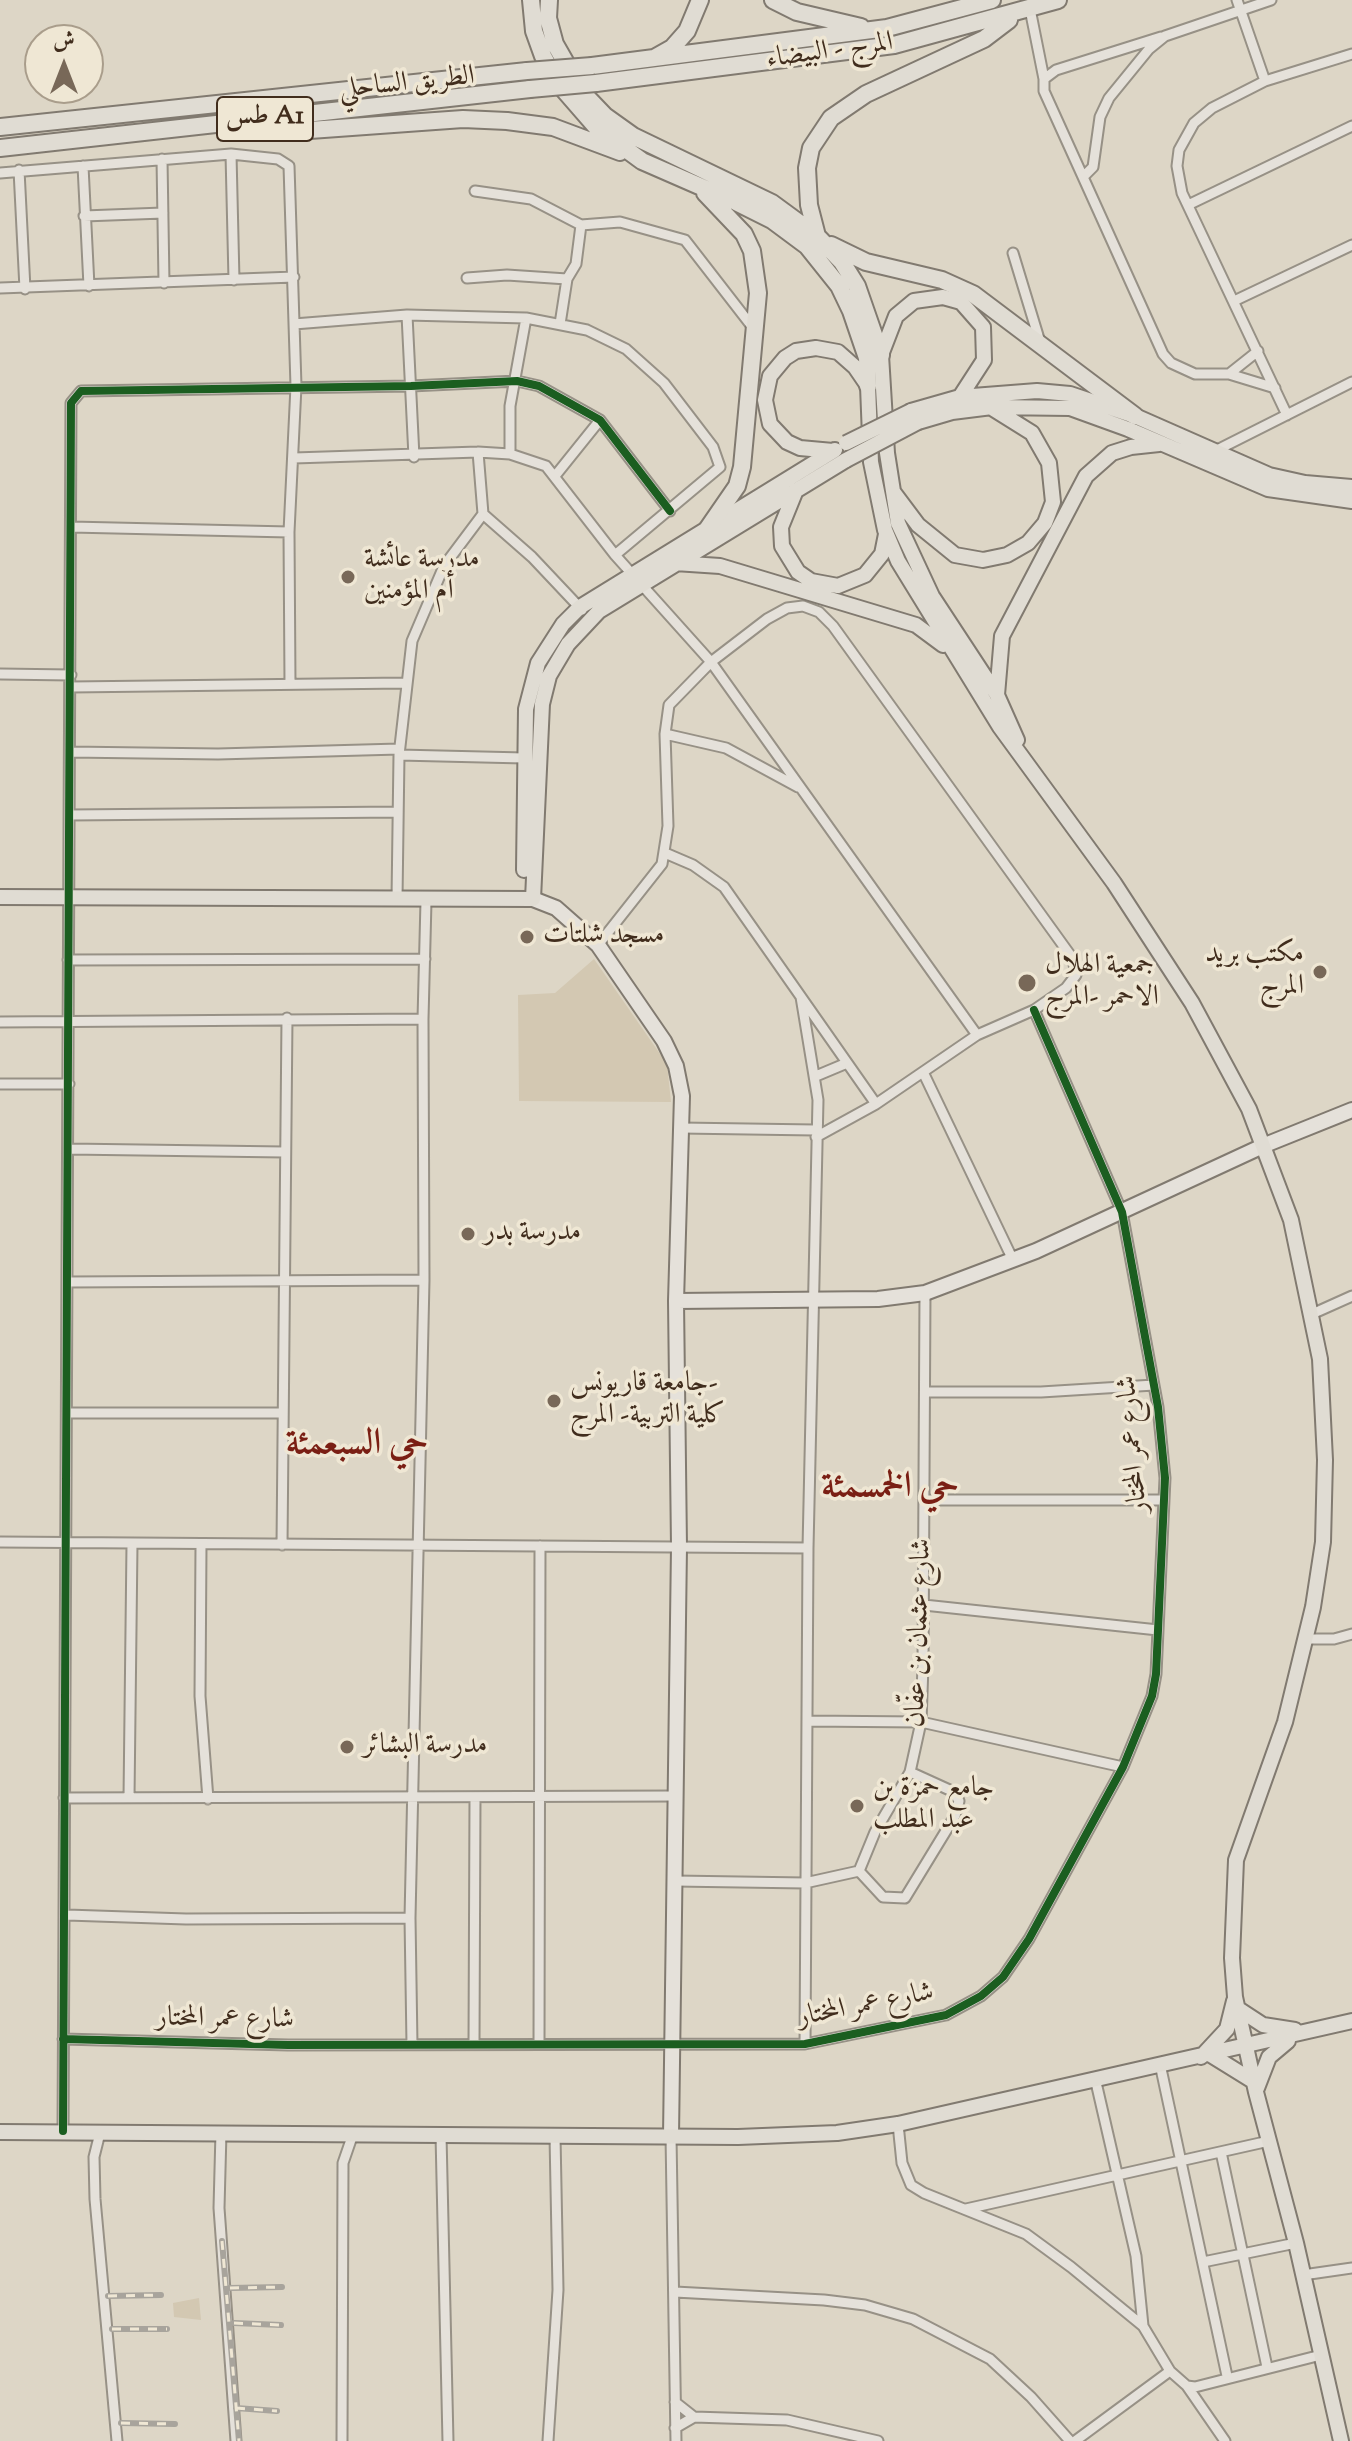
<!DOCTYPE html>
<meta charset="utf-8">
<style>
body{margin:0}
#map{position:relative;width:1352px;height:2441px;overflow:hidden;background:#ddd6c6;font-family:"Sorts Mill Goudy",Amiri,serif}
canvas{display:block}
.north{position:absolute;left:24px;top:24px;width:80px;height:80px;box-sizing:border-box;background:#efe7d4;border:2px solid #a99d8b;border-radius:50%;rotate:0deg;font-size:22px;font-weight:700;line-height:32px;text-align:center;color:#412d1d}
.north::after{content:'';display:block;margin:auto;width:28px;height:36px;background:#786858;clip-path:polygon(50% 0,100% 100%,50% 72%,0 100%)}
</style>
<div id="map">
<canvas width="1352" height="2441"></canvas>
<div class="north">ش</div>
</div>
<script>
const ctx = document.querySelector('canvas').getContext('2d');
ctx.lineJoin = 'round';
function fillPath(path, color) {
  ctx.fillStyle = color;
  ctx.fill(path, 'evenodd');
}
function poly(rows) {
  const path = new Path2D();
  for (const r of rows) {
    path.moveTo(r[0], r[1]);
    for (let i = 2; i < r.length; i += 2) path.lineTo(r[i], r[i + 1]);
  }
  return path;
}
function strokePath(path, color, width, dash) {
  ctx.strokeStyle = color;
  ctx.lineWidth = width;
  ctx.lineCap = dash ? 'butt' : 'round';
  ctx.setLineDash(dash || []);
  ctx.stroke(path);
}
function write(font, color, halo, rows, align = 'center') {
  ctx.font = font + ' "Sorts Mill Goudy",Amiri,serif';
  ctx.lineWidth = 7;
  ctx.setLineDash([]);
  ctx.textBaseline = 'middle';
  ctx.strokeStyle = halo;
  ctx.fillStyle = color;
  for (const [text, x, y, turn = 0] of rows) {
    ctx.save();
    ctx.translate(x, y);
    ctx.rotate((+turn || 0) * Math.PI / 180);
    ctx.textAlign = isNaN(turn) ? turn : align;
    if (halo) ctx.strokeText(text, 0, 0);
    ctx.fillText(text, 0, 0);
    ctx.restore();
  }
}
const green = poly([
 [594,959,667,1064,671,1102,519,1101,518,995,555,993],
 [199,2298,201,2320,174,2317,173,2303]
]);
const street = poly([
 [1237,0,1265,81],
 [1271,0,1165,36,1149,49,1109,98,1100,117,1093,167,1083,177,1163,354,1171,363,1195,374,1229,374,1275,388],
 [1030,9,1044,79],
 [231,154,234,280],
 [162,159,164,283],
 [83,166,89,286],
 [19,170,25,289],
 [0,173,231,154,278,159,289,166,296,386,289,532,290,684],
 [1083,177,1044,91,1044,79,1056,70,1161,37],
 [475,191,531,199,581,225,620,222,685,240,754,329],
 [1188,205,1352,126],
 [84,216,163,213],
 [1013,253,1040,342],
 [467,278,507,275,567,279],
 [0,288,294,277],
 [1234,301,1352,245],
 [407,315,414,457],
 [294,324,407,315,526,318,587,330,626,349,664,383,713,447,720,467,615,555],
 [560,324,567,279,576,264,581,225],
 [1229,374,1258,351],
 [1287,415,1182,193,1177,166,1179,150,1194,123,1212,108,1265,81,1352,54],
 [478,452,483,514,532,557,582,610],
 [1213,452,1352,382],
 [510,454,510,406,526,318],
 [294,458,478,452,510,454,546,466,615,555,711,662,977,1035],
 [555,476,600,420],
 [71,527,289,532],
 [0,674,71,675],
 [71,687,404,683],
 [665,734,726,748,798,787],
 [70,752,218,754,399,749],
 [399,755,524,758],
 [70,815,398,812],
 [665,853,693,865,724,887,876,1104],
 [397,899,399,755,412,641,444,566,483,514],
 [598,945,662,864,668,826,665,734,669,705,711,662,767,619,787,608,803,606,819,612,833,626,1073,959,1076,975,1066,988,1034,1010,977,1035,876,1104,816,1137],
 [68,960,425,959],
 [801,997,818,1100,808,1548,805,2044],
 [423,1019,426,901],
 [0,1022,423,1019,424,1280,410,1918,412,2045],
 [923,1072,1013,1260],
 [816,1076,847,1063],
 [0,1084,69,1084],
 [681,1128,815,1130],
 [69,1149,284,1152],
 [68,1282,424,1280],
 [1312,1314,1352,1296],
 [925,1392,1041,1392,1154,1385],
 [68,1413,283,1413],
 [926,1500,1164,1500],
 [0,1542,808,1548],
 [282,1545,287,1018],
 [201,1546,200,1696,208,1799],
 [924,1605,1158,1630],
 [1305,1639,1334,1639,1352,1634],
 [807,1721,921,1722,1123,1767],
 [64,1798,676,1796],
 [129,1798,132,1544],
 [859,1871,883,1897,905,1898,955,1816,959,1801,954,1792,910,1772],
 [675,1881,805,1883,859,1871,875,1832,910,1772,921,1722,923,1665,925,1293],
 [67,1915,186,1919,410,1918],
 [63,2039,288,2045,805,2044,946,2015,981,1996,1003,1977,1029,1939,1123,1767,1152,1696,1156,1674,1165,1478,1158,1407,1122,1212,1034,1010],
 [474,2044,475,1798],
 [539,2044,540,1546],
 [1160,2064,1227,2376],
 [1095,2078,1136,2256,1143,2326],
 [898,2124,902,2163,911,2185,924,2193,1026,2234,1071,2267,1143,2326,1170,2371,1187,2386,1225,2441],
 [63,2131,71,403,81,391,411,386,517,381,539,386,600,420,670,511],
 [221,2132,219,2208,236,2441],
 [100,2133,94,2157,95,2199,117,2441],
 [441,2135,448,2441],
 [671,2136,676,2441],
 [1221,2152,1267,2367],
 [966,2209,1269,2141],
 [1203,2262,1296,2243],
 [1303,2275,1352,2268],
 [675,2292,824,2300,865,2305,913,2319,990,2359,1031,2397,1070,2441],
 [1187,2386,1195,2387,1321,2355],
 [675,2402,694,2417],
 [675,2428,694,2417,787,2420,878,2441],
 [342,2441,343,2163,353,2134],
 [548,2441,558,2290,555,2136],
 [1075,2441,1170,2371]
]);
const secondary = poly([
 [533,899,556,908,598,945,664,1041,676,1066,682,1096,676,1301,679,1547,671,2136],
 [676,1301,878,1299,925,1293,1036,1251,1265,1145,1352,1110]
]);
const primary = poly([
 [960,397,984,360,983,327,961,302,943,297,914,301,896,316,881,355,887,453,898,523,932,596,997,695,1017,740],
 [911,411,960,397,1037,391,1070,394,1135,416,1269,475,1305,483,1352,487],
 [918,422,952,412,992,407,1070,408,1128,429,1268,489,1352,501],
 [833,451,800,448,787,442,770,424,765,400,770,376,785,358,796,351,816,348,838,352,855,367,868,386,871,462,885,530,898,561,1000,727,1114,883,1192,1003,1249,1109,1291,1220,1320,1359,1325,1460,1323,1542,1313,1607,1285,1722,1236,1860,1232,1958,1235,1997,1256,2092,1296,2243,1341,2441],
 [796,490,781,527,782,546,798,572,811,581,838,586,865,575,882,554,886,534],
 [894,493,918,525,955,555,983,560,1007,555,1028,543,1045,523,1053,502,1049,463,1032,433,992,408],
 [675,563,720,566,916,625,943,645],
 [997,695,1002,636,1086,476,1112,453,1131,447,1159,444],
 [524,870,526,709,538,663,563,624,580,607,835,450],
 [0,897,533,899,542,704,549,676,568,644,599,611,846,460],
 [1237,2008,1263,2025,1295,2030],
 [1211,2055,1253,2081],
 [1201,2057,1227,2029,1234,2001],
 [1257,2088,1269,2057,1288,2041],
 [0,2132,738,2137,837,2133,898,2124,1352,2021]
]);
const highway = poly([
 [531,0,534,31,543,56,557,82,597,128,642,161,736,202,772,220,807,246,839,286,851,311,867,358,868,386],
 [549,0,548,18,555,44,583,93,605,116,633,136,772,203,817,236,842,262,857,286,881,355],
 [773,0,797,12,861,27],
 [656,57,672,48,687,31,700,0],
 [592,66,887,28,992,0],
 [596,83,894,45,1058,0],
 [0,127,527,71],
 [232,131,296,131,463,119,507,121,553,127,620,152],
 [0,148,530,89],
 [705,193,744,234,752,251,758,293,742,467,737,486,708,528],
 [817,236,809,205,807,168,811,148,831,118,866,94,984,39,1009,20],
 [831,245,866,262,942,280,973,294,1135,416]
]);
const rail = poly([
 [222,2241,239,2441],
 [230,2288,282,2287],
 [108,2296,161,2295],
 [234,2323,281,2325],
 [112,2329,167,2329],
 [236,2408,277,2411],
 [121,2423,175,2424]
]);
const primaryBridge = poly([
 [846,443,911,411],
 [846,460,918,422]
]);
const highwayBridge = poly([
 [527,71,592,66],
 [530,89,596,83]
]);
const cycleway = poly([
 [63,2039,288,2045,805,2044,946,2015,981,1996,1003,1977,1029,1939,1123,1767,1152,1696,1156,1674,1165,1478,1158,1407,1122,1212,1034,1010],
 [63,2131,71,403,81,391,411,386,517,381,539,386,600,420,670,511]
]);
const markers = [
 [348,577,8,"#786858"],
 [527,937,8,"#786858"],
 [1320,972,8,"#786858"],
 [1027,983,10,"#786858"],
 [468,1234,8,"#786858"],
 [554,1401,8,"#786858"],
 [347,1747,8,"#786858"],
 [857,1806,8,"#786858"]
];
const shields = [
 [265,119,96]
];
const shieldNames = [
 ["طس A1",265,119]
];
const streetNames = [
 ["المرج - البيضاء",830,53,-8],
 ["الطريق الساحلي",407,85,-6],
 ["شارع عمر المختار",1135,1444,-95],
 ["شارع عثمان بن عفّان",921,1633,-88],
 ["شارع عمر المختار",866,2007,-11],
 ["شارع عمر المختار",225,2021,1]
];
const poiNames = [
 ["مدرسة عائشة",364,561],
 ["أم المؤمنين",364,593],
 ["مسجد شلتات",543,937],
 ["مكتب بريد",1304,956,"right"],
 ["المرج",1304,988,"right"],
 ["جمعية الهلال",1045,967],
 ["الاحمر -المرج",1045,999],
 ["مدرسة بدر",484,1234],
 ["جامعة قاريونس-",570,1385],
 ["كلية التربية- المرج",570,1417],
 ["مدرسة البشائر",363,1747],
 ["جامع حمزة بن",873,1790],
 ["عبد المطلب",873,1822]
];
const districtNames = [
 ["حي السبعمئة",357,1447],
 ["حي الخمسمئة",890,1490]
];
fillPath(green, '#d3c8b2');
strokePath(street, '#979186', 13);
strokePath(secondary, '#817a70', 18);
strokePath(primary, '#817a70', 18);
strokePath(highway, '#817a70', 20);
strokePath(street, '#e5e1da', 9);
strokePath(secondary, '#e5e1da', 14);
strokePath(primary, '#e0dcd3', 14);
strokePath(highway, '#e0dcd3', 16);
strokePath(rail, '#a8a49c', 6);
strokePath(rail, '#efe7d4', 3, [9]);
strokePath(primaryBridge, '#817a70', 18, []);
strokePath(highwayBridge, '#817a70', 20, []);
strokePath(primaryBridge, '#e0dcd3', 14);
strokePath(highwayBridge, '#e0dcd3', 16);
strokePath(cycleway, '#1b5e20', 8);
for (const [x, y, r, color] of markers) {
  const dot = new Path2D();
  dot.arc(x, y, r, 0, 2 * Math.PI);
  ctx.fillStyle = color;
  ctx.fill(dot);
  strokePath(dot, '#efe7d4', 3);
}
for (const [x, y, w] of shields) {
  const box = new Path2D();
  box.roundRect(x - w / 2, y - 22, w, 44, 6);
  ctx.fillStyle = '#efe7d4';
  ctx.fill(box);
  strokePath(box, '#412d1d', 2);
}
write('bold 26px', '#412d1d', null, shieldNames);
write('28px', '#412d1d', '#efe7d4', streetNames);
write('28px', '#412d1d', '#efe7d4', poiNames, 'left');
write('bold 36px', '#7a1f14', '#efe7d4', districtNames);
</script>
